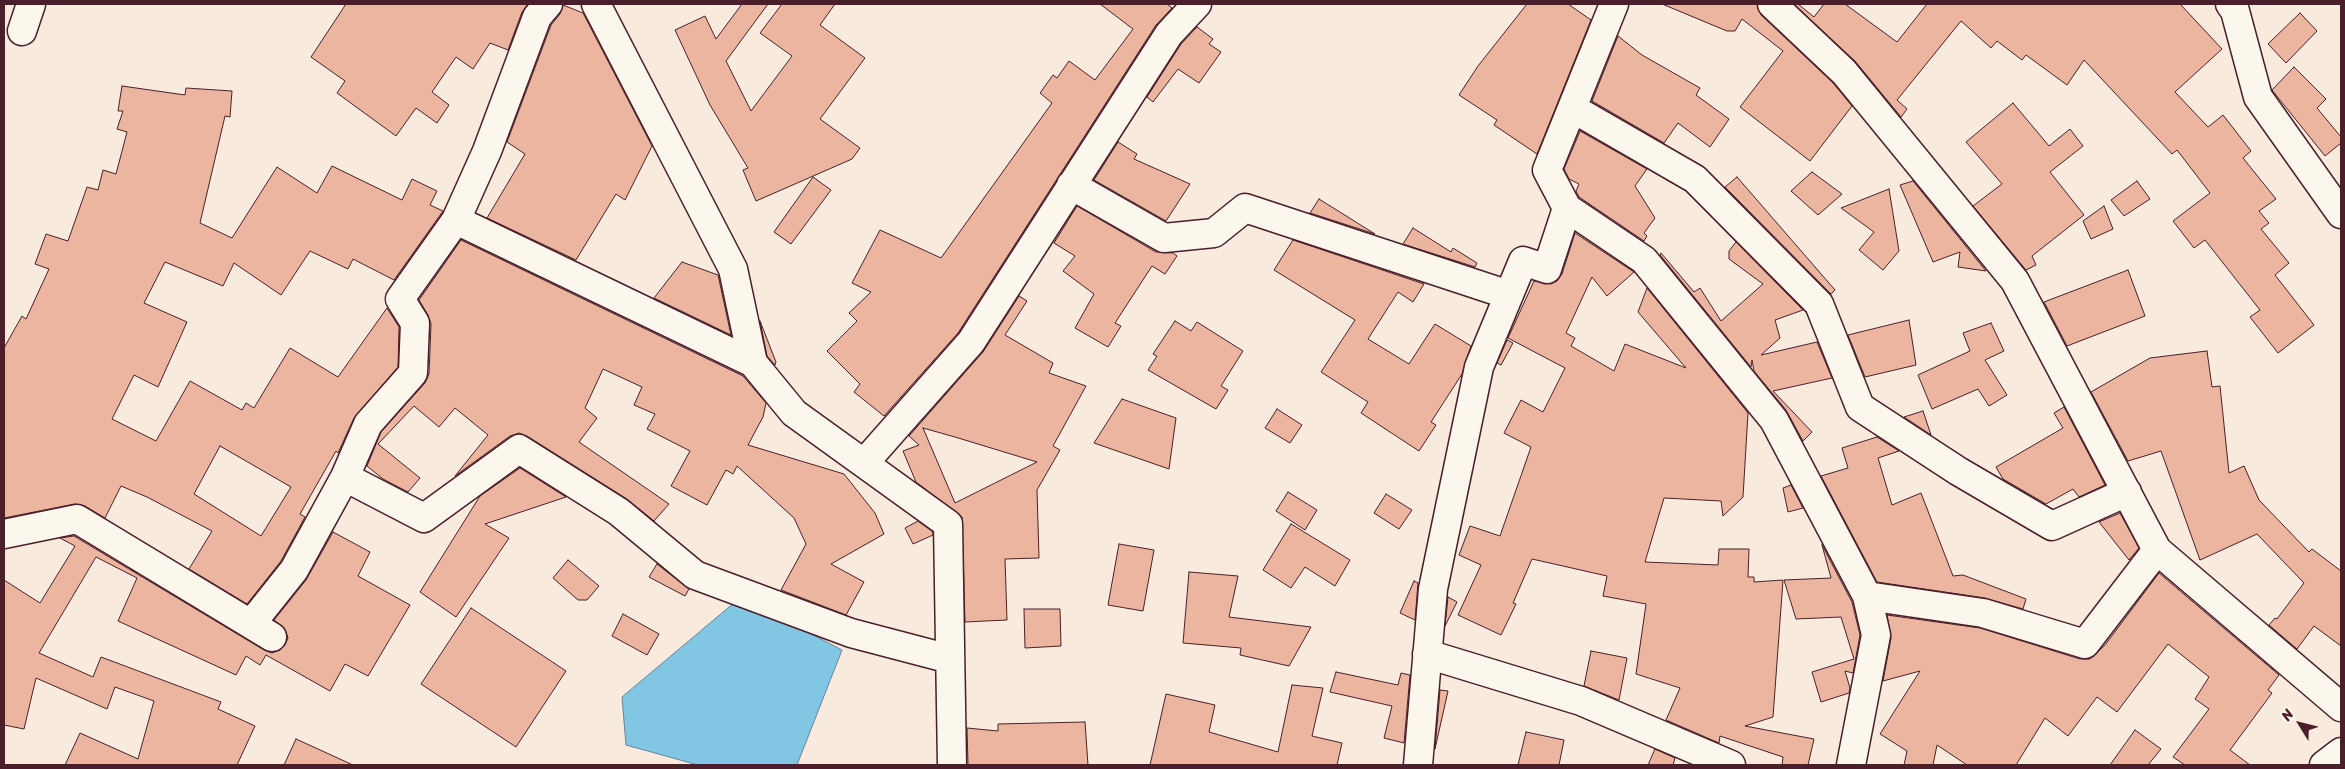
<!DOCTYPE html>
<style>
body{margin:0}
#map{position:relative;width:2345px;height:769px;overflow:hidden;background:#f8eadd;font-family:Sriracha,sans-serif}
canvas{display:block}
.frame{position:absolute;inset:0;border:5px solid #4a1f2b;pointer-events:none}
.north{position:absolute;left:2275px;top:699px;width:50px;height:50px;-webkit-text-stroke:4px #fbf7ec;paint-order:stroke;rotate:306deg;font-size:14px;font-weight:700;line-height:20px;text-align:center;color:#4a1f2b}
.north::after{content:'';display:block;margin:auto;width:18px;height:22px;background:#4a1f2b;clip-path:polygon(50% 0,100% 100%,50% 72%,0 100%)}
</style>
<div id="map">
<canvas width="2345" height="769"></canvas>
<div class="frame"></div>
<div class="north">N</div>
</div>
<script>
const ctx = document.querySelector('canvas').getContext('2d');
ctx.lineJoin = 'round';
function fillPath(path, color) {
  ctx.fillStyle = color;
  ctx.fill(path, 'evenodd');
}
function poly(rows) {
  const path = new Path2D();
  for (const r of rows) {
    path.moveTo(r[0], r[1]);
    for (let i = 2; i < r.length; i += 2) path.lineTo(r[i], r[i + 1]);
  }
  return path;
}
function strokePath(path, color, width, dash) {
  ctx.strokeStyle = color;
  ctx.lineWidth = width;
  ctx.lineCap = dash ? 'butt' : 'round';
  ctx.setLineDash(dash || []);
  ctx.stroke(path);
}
const water = poly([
 [741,597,842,650,797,765,698,765,626,745,622,697,741,597]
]);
const building = poly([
 [346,4,528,4,522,12,508,50,490,43,473,69,456,57,432,92,449,105,437,123,416,108,396,136,337,93,345,81,311,57,346,4],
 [742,4,768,4,726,61,751,111,792,56,760,33,782,4,835,4,820,25,865,58,820,119,860,148,852,159,756,201,743,170,748,168,710,105,675,30,705,16,716,39,742,4],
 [1100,4,1167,4,1172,8,1156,25,958,333,884,416,854,392,860,384,827,351,857,321,849,313,871,292,852,283,880,230,941,258,1052,103,1040,93,1053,75,1057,78,1069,61,1095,80,1133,29,1100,4],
 [1527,4,1568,4,1591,20,1537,154,1494,125,1497,120,1459,95,1478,66,1527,4],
 [1662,4,1757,4,1761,15,1833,83,1852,106,1810,161,1740,107,1783,51,1742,19,1735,31,1727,31,1662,4],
 [1794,4,1798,4,1814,17,1824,4,1845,4,1897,42,1927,4,2180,4,2222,49,2175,92,2208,127,2223,115,2251,151,2243,158,2276,199,2259,211,2269,223,2261,229,2289,263,2275,275,2314,325,2278,353,2250,317,2260,310,2205,240,2194,248,2173,221,2210,193,2177,150,2172,154,2084,60,2067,85,2026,55,2022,60,1997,41,1991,48,1961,21,1897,100,1907,109,1901,117,1855,61,1794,4],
 [563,5,583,13,652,146,625,200,616,194,576,260,487,218,525,154,507,142,551,25,560,14,563,5],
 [2300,13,2317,31,2286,63,2268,44,2300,13],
 [1197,27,1213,39,1209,44,1221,52,1199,83,1178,69,1153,102,1147,97,1181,44,1197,27],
 [1618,36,1642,55,1700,88,1696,95,1729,119,1710,147,1678,123,1664,143,1592,101,1618,36],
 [2294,67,2326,99,2317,108,2341,137,2341,143,2325,156,2272,90,2294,67],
 [122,86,185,95,186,88,232,91,230,117,225,116,200,223,232,238,277,167,317,193,332,166,402,200,412,179,437,191,430,205,443,211,394,280,353,259,348,269,310,251,281,295,234,263,223,286,165,262,144,303,187,322,158,387,134,375,112,419,156,441,190,381,242,410,246,403,254,408,290,348,338,377,387,308,399,327,398,367,354,418,338,453,336,451,300,514,305,517,281,561,247,604,189,569,212,531,147,497,121,486,105,518,85,506,75,504,4,518,4,348,22,316,26,319,49,269,35,264,46,234,68,241,87,187,98,190,103,170,116,174,127,132,117,129,123,111,118,111,122,86],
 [220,446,291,487,261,536,194,494,220,446],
 [2013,103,2049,146,2070,129,2083,146,2050,172,2084,215,2032,256,2036,265,2026,270,1973,206,2002,184,1966,142,2013,103],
 [1580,131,1647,169,1635,186,1655,218,1644,233,1647,236,1644,241,1579,197,1576,191,1579,184,1569,179,1564,169,1580,131],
 [1118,142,1137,154,1134,159,1190,184,1166,221,1094,180,1118,142],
 [1812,172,1842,194,1818,215,1791,191,1812,172],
 [813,177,831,190,791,244,774,232,813,177],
 [1737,177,1835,290,1831,294,1725,187,1737,177],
 [1913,181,1986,271,1958,267,1960,252,1933,262,1900,185,1913,181],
 [2137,181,2150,199,2124,216,2111,200,2137,181],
 [1889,189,1899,251,1883,270,1859,250,1874,232,1841,208,1889,189],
 [1319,199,1375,234,1310,213,1319,199],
 [1077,206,1156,252,1173,253,1177,256,1165,274,1152,266,1115,323,1121,326,1108,347,1075,328,1094,294,1063,271,1075,256,1054,243,1077,206],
 [2104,206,2113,229,2091,239,2083,221,2104,206],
 [1413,228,1451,252,1453,248,1477,263,1475,267,1403,244,1413,228],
 [1575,233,1634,272,1607,296,1592,277,1566,333,1575,338,1571,346,1614,371,1625,344,1686,368,1638,312,1647,288,1748,413,1743,497,1723,516,1721,501,1664,498,1645,562,1718,565,1719,549,1749,549,1748,577,1754,577,1754,582,1783,580,1773,717,1745,726,1814,739,1808,765,1782,765,1783,757,1720,736,1719,743,1666,720,1680,688,1636,674,1646,604,1603,596,1607,576,1532,559,1513,603,1516,604,1501,635,1458,615,1481,565,1459,555,1470,526,1500,536,1531,447,1504,433,1521,400,1543,412,1565,368,1508,338,1534,281,1551,284,1557,281,1562,274,1575,233],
 [461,240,743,376,766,403,763,417,748,445,844,474,875,513,884,534,831,564,864,582,846,615,781,590,806,544,794,518,737,466,733,474,726,470,707,505,671,486,690,451,647,429,655,414,634,405,642,387,603,369,585,408,597,418,579,442,669,504,654,521,627,499,527,436,519,433,510,436,455,476,488,435,455,408,439,427,414,406,378,444,420,478,408,492,383,479,367,466,381,432,425,383,429,374,431,324,428,315,419,300,461,240],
 [1293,240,1424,284,1413,302,1398,292,1368,339,1409,364,1435,324,1471,346,1462,374,1431,422,1436,425,1419,451,1361,413,1368,402,1321,372,1355,320,1274,270,1293,240],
 [1736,242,1803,310,1775,320,1780,338,1761,355,1817,342,1832,378,1773,391,1812,432,1803,441,1786,410,1754,371,1752,360,1751,367,1660,255,1661,253,1694,292,1700,288,1721,321,1763,284,1729,259,1729,251,1736,242],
 [682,262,718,275,731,335,654,298,682,262],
 [2128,270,2145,316,2067,346,2044,302,2128,270],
 [1019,296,1027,301,1005,335,1053,363,1049,373,1086,386,1053,446,1060,450,1037,490,1039,558,1005,559,1007,620,965,622,962,517,916,482,903,451,919,445,909,436,983,352,1019,296],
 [923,428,955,437,1037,462,955,503,923,428],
 [1909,320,1916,365,1865,377,1848,335,1909,320],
 [760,321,776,362,775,365,767,356,760,321],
 [1175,321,1191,331,1197,322,1243,351,1221,386,1228,390,1216,409,1148,370,1157,356,1153,354,1175,321],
 [1991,323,2004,351,1985,360,2007,395,1989,406,1978,389,1932,409,1918,375,1970,351,1963,333,1991,323],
 [1507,340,1513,343,1501,365,1497,363,1507,340],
 [2207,351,2212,387,2220,386,2229,473,2244,466,2259,500,2309,552,2312,549,2341,571,2341,646,2314,626,2297,649,2269,625,2275,618,2277,619,2304,583,2257,534,2200,560,2161,451,2128,461,2091,392,2150,358,2207,351],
 [1122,399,1176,418,1169,469,1094,443,1122,399],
 [2064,407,2105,485,2079,497,2073,489,2046,504,2003,479,1996,467,2063,428,2054,413,2064,407],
 [1277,409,1302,425,1290,443,1265,428,1277,409],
 [1923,411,1931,435,1904,417,1923,411],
 [1877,437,1899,451,1878,458,1892,505,1921,493,1953,576,1963,575,2026,599,2023,609,1985,598,1877,582,1821,476,1848,468,1842,448,1877,437],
 [520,468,566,497,485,524,509,538,456,617,420,592,480,496,520,468],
 [1791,485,1803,508,1788,512,1783,488,1791,485],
 [1288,492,1317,510,1305,530,1276,511,1288,492],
 [1386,494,1412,510,1399,529,1374,513,1386,494],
 [2120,513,2139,548,2129,560,2099,522,2120,513],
 [918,521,933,532,933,535,913,544,905,528,918,521],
 [1291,524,1350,560,1335,586,1305,567,1291,588,1263,570,1291,524],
 [333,532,370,552,358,576,410,605,368,676,345,664,330,691,266,655,260,665,246,656,236,675,118,621,137,578,96,557,39,653,93,677,101,657,221,702,218,709,255,726,237,765,65,765,80,733,138,759,154,701,115,687,107,709,36,678,24,729,4,725,4,580,40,603,75,546,60,538,74,536,264,650,272,653,280,650,285,645,288,638,285,629,274,620,306,580,333,532],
 [1119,544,1154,550,1143,611,1108,605,1119,544],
 [1822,545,1852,602,1860,635,1853,673,1845,671,1850,688,1849,693,1821,702,1812,672,1854,659,1841,617,1796,619,1784,580,1831,578,1822,545],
 [568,560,599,586,587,600,578,600,553,578,568,560],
 [657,564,689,589,685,596,649,577,657,564],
 [1189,572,1238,576,1229,617,1311,627,1289,666,1240,655,1241,648,1183,643,1189,572],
 [2159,573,2279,675,2268,690,2272,693,2230,750,2250,765,2185,765,2173,757,2209,709,2195,699,2209,677,2168,644,2117,712,2097,697,2068,736,2045,718,2016,765,1967,765,1937,745,1933,765,1904,765,1907,751,1880,734,1920,671,1883,681,1891,638,1887,615,1980,628,2080,659,2090,659,2105,645,2159,573],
 [1414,581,1418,583,1415,620,1400,613,1414,581],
 [1448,597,1457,602,1445,626,1448,597],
 [471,608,566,671,516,747,421,684,471,608],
 [1024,609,1060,609,1061,646,1025,648,1024,609],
 [623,614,659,634,647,655,612,636,623,614],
 [1591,651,1627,658,1619,700,1584,686,1591,651],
 [1336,672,1398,685,1401,673,1410,675,1404,743,1384,738,1392,706,1330,692,1336,672],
 [1292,685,1323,688,1312,736,1342,743,1337,765,1150,765,1166,694,1215,705,1209,732,1278,752,1292,685],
 [1440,690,1448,691,1435,749,1440,690],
 [1085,722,1088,765,968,765,967,728,998,731,998,724,1085,722],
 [2135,730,2161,749,2148,765,2110,765,2135,730],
 [1526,732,1564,740,1559,765,1518,765,1526,732],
 [296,739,353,765,284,765,296,739],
 [1655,749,1675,758,1673,765,1648,765,1655,749]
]);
const minor = poly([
 [596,4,733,269,753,363,794,413,948,524,952,765],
 [1772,4,1844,72,2015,281,2157,550,2341,707],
 [2230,4,2235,11,2258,97,2341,214],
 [22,31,31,4],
 [1572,108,1695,179,1819,304,1860,407,1958,471,2052,526,2127,492],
 [1071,185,1164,238,1214,233,1245,208,1509,295],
 [1567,208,1644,260,1774,420,1867,596,1983,613,2085,644,2157,550],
 [456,220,753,363],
 [865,462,971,342,1169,34,1197,4],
 [345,477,424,518,519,449,619,512,695,575,851,633,950,659],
 [4,534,77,519,272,637],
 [251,624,294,570,345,477,368,424,413,373,415,323,400,299,456,220,487,151,537,17,548,4],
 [1427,654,1581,701,1731,765],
 [1418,765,1433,589,1479,367,1523,261,1547,269,1567,208,1547,170,1614,4],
 [1851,765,1876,635,1867,596],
 [2324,765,2341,752]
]);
fillPath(water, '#81c6e2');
strokePath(water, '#6b8399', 1);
fillPath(building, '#ebb5a0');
strokePath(building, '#4a1f2b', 1);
strokePath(minor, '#4a1f2b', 31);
strokePath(minor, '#fbf7ec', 28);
</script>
